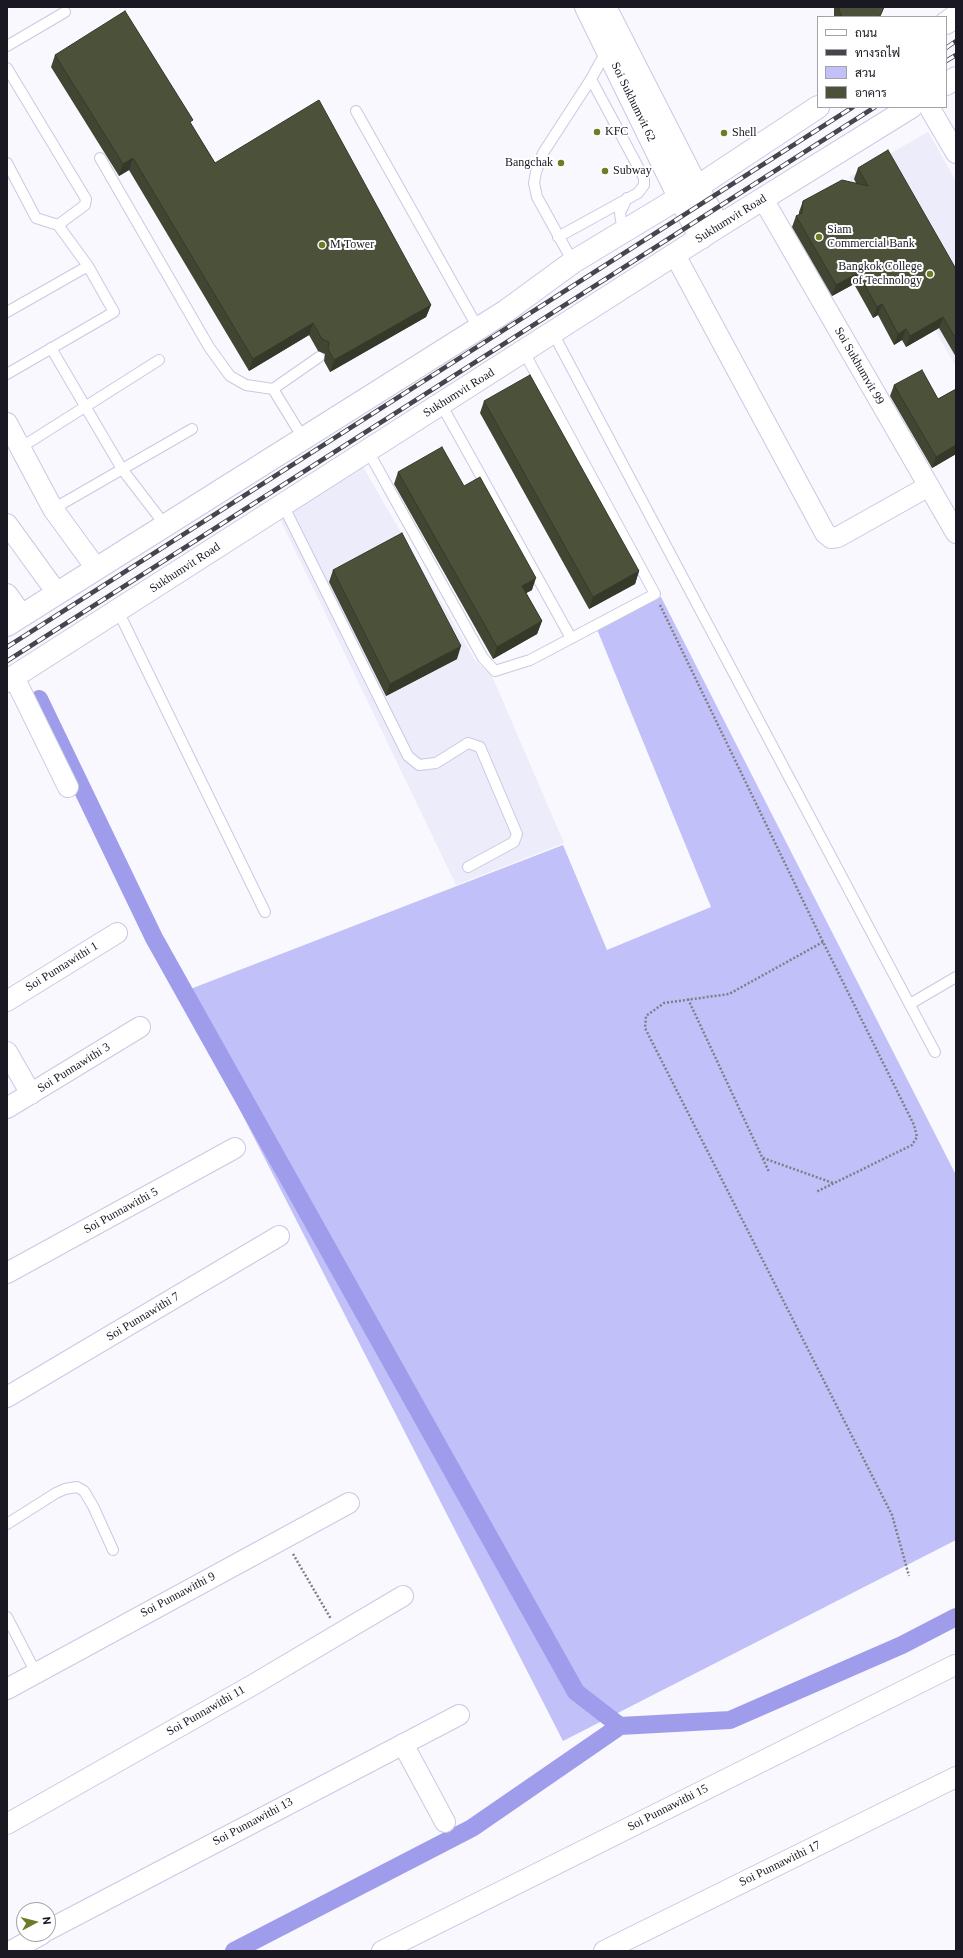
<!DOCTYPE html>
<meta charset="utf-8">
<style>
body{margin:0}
#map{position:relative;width:963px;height:1958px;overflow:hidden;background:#f8f8fe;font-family:Georgia,Sarabun,serif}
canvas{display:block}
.frame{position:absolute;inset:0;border:8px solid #1a1923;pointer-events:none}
.legend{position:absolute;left:817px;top:16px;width:130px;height:92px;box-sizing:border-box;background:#fff;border:1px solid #a3a3a7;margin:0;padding:5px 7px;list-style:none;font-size:12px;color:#1a1923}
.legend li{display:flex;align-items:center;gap:8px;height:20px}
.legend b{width:20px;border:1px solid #a3a3a7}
.north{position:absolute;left:16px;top:1902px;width:40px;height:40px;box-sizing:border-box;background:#fff;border:1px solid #a3a3a7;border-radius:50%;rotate:83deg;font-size:11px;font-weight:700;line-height:16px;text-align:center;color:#1a1923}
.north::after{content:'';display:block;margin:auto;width:14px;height:18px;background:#6f7b27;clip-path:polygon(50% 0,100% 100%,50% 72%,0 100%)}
</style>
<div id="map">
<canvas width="963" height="1958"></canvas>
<div class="frame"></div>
<ul class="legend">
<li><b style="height:5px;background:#fff"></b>ถนน</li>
<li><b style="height:5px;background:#45454e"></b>ทางรถไฟ</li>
<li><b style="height:11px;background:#c1c0f9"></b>สวน</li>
<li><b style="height:11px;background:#4c513a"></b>อาคาร</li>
</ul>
<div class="north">N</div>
</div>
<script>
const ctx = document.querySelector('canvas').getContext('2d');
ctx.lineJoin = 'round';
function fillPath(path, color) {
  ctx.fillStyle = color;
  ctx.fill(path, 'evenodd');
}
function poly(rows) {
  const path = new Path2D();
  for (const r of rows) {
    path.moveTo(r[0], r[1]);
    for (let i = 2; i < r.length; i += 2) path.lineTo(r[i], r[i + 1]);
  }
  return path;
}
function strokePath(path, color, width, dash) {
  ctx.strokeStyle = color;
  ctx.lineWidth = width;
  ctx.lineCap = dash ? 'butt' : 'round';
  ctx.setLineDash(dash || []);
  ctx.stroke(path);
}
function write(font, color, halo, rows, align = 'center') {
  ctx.font = font + ' Georgia,serif';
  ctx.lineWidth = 4;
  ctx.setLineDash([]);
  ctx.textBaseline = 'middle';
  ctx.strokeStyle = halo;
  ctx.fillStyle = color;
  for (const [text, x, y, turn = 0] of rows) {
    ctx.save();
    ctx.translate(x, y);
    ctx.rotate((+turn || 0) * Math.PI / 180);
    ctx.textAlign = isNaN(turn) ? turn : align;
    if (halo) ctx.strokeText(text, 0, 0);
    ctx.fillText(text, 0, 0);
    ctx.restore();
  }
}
const built = poly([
 [928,132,956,181,956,367,849,177],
 [363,467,475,660,492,676,564,843,456,885,280,519]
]);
const green = poly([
 [661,597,956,1175,956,1540,563,1741,180,993,563,845,607,950,711,907,596,627]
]);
const canal = poly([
 [39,699,154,938,576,1692,620,1726],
 [234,1951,472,1828,620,1726,730,1720,902,1645,956,1617]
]);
const path = poly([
 [660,605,823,942,914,1125,917,1137,912,1145,816,1192],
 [823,942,729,994,664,1003,646,1016,645,1028,892,1515,909,1576],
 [688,999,769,1172],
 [763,1158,833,1183],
 [293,1554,331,1619]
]);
const lane = poly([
 [7,46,65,12],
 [7,68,86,199,85,205,58,225],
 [356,111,478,328],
 [100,158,209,347,230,376,246,385,273,389,303,438],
 [7,163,36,218,58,225,88,266],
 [626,229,621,220,620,213,627,198],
 [558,237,638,193,644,185,644,178,591,79],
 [573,262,537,197,534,183,536,172,543,153,591,79,607,50],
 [7,312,88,266,114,312,7,374],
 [553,333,935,1052],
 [51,348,122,469,165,525],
 [273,389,319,357],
 [441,404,571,638],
 [20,448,159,360],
 [368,451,483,658,495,671,530,660,655,594,524,352],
 [283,505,408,756,419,765,436,763,468,743,480,747,517,834,514,842,468,867],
 [53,509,192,429],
 [118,611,265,912],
 [910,1004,956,977],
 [7,1524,56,1493,65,1489,77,1487,84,1491,93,1506,113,1550],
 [7,1617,36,1673]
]);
const street = poly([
 [929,107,956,153],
 [763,199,956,533],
 [675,255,825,533,831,538,838,537,929,486],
 [7,423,53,509,96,568],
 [7,524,57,593],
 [7,594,22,615],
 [14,677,68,787],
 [7,1001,117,933],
 [7,1052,31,1094],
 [7,1108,140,1027],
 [7,1273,235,1148],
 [7,1397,279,1236],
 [7,1689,349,1503],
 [403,1744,445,1822],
 [7,1824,251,1686,403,1596],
 [48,1930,459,1715],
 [11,1951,42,1934],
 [382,1951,955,1665],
 [604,1951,956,1777]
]);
const secondary = poly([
 [586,7,679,197],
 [605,7,697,187]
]);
const primary = poly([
 [946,23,956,16],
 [946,84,956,78],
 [697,187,719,226],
 [679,197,701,238],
 [7,625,506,311,573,262,697,187,818,107],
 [7,681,719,226,911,107]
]);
const rail = poly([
 [946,48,956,41],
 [946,61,956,55],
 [7,647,853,107],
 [7,661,875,107]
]);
const wall = poly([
 [834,7,884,7,880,17,834,17],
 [55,55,191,124,215,163,431,305,426,317,330,372,324,361,325,354,318,351,309,335,249,371,129,170,119,176,51,67],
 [858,168,956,269,956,357,939,328,906,347,902,340,894,345,878,315,873,318,854,284,832,296,792,227,796,216,799,215,799,212,803,201,856,183,854,179],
 [894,385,938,399,956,389,956,454,932,468,890,396],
 [484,401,639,571,635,584,589,609,480,413],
 [398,472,464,486,532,590,526,593,542,621,537,634,493,659,394,484],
 [333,570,457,659,386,696,329,582]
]);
const shadedWall = poly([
 [133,158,129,170,119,176,123,164],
 [858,273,854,284,832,296,836,285],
 [882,304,878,315,873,318,877,307],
 [431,305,426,317,330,372,334,360],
 [943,317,939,328,906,347,910,336],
 [313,323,309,335,249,371,253,359],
 [906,329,902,340,894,345,898,334],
 [956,445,956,454,932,468,936,457],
 [639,571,635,584,589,609,593,597],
 [536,578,532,590,517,598,522,586],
 [542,621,537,634,493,659,497,647],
 [461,646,457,659,386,696,390,684]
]);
const building = poly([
 [839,7,884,7,881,14,879,17,842,17,839,10,839,7],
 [125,11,193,120,190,122,215,163,319,100,431,305,334,360,328,349,329,342,322,339,313,323,253,359,133,158,123,164,55,55,125,11],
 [888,150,956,269,956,339,943,317,910,336,906,329,898,334,882,304,877,307,858,273,836,285,796,216,802,213,803,201,842,180,868,186,858,168,888,150],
 [922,370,938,399,956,389,956,445,936,457,894,385,922,370],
 [530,375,639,571,593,597,484,401,530,375],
 [442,447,464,486,480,477,536,578,522,586,542,621,497,647,398,472,442,447],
 [402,533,461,646,390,684,333,570,402,533]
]);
const markers = [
 [597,132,4,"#6f7b27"],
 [724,133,4,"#6f7b27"],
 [561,163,4,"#6f7b27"],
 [605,171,4,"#6f7b27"],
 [819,237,4,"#6f7b27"],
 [322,245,4,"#6f7b27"],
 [930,274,4,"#6f7b27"]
];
const streetNames = [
 ["Soi Sukhumvit 62",633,102,64],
 ["Sukhumvit Road",731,219,-32],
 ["Soi Sukhumvit 99",859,366,60],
 ["Sukhumvit Road",459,393,-32],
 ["Sukhumvit Road",185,568,-33],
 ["Soi Punnawithi 1",62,967,-32],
 ["Soi Punnawithi 3",74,1068,-32],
 ["Soi Punnawithi 5",121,1211,-29],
 ["Soi Punnawithi 7",143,1317,-31],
 ["Soi Punnawithi 9",178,1595,-28],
 ["Soi Punnawithi 11",206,1711,-30],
 ["Soi Punnawithi 15",668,1808,-27],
 ["Soi Punnawithi 13",253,1822,-28],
 ["Soi Punnawithi 17",780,1864,-26]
];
const poiNames = [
 ["KFC",605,132],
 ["Shell",732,133],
 ["Bangchak",553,163,"right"],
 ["Subway",613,171],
 ["Siam",827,230],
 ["Commercial Bank",827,244],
 ["M Tower",330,245],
 ["Bangkok College",922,267,"right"],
 ["of Technology",922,281,"right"]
];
fillPath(built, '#ececfa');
fillPath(green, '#c1c0f9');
strokePath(canal, '#a09cec', 18);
strokePath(lane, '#c9c9e3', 12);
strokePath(street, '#c9c9e3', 22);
strokePath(secondary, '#c9c9e3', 24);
strokePath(primary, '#c9c9e3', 24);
strokePath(path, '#7f7e86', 2.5, [2, 2]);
strokePath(lane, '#fff', 10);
strokePath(street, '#fff', 20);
strokePath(secondary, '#fff', 22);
strokePath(primary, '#fff', 22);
strokePath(rail, '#45454e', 4.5);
strokePath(rail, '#fff', 3, [9]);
fillPath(wall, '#414632');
fillPath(shadedWall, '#353929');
fillPath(building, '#4c513a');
strokePath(building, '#353929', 1);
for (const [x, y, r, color] of markers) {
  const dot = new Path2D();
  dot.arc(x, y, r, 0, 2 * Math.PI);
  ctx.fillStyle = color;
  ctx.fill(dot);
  strokePath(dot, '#fff', 1.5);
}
write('12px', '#1a1923', '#fff', streetNames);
write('12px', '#1a1923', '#fff', poiNames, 'left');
</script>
